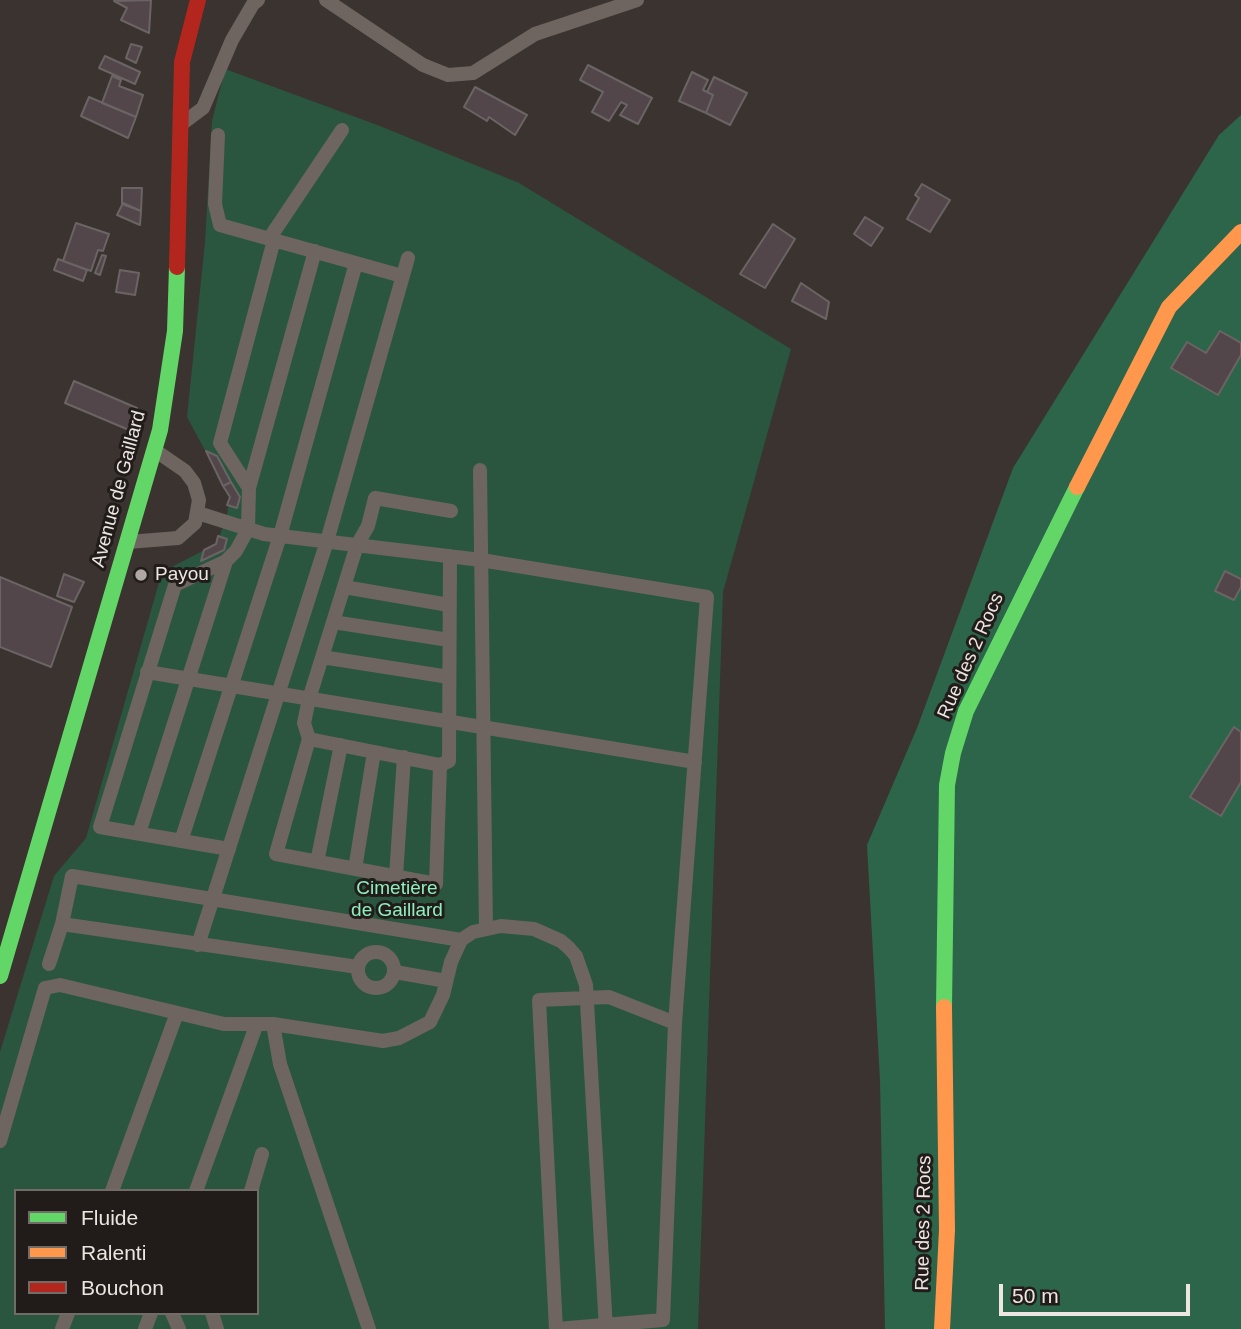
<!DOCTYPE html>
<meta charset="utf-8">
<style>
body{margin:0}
#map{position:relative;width:1241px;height:1329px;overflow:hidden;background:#3a3330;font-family:Arial,sans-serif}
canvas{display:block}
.legend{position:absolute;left:14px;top:1189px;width:245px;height:126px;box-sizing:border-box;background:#211c19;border:2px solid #726c69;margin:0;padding:9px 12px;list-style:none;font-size:21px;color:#ece5e1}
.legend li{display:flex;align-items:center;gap:14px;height:35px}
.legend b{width:35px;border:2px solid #726c69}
.scale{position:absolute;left:999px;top:1284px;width:191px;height:32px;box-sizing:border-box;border:4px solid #ece5e1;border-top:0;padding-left:9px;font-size:21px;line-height:24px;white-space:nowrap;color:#ece5e1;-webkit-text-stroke:5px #211c19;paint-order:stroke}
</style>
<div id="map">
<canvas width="1241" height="1329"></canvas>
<ul class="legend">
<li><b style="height:9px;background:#63d668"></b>Fluide</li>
<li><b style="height:9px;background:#ff974d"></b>Ralenti</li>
<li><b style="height:9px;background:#b3261e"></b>Bouchon</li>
</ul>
<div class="scale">50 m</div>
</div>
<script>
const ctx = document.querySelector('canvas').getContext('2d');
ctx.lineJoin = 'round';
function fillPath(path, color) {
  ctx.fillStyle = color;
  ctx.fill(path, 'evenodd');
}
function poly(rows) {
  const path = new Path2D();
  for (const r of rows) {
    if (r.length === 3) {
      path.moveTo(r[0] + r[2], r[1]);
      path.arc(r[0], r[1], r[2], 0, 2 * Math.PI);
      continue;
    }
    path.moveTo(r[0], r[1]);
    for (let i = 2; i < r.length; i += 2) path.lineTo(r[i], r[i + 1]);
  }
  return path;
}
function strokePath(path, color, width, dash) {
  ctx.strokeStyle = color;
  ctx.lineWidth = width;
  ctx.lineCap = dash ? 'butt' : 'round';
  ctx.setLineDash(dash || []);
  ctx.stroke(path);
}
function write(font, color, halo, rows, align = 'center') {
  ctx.font = font + ' Arial,sans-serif';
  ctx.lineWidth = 6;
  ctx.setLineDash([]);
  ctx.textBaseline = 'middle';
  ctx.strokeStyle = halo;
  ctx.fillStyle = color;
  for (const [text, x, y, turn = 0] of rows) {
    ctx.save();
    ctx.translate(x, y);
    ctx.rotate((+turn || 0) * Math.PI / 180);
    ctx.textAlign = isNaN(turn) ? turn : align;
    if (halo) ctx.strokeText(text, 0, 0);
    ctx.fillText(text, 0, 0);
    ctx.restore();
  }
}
const green = poly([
 [225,69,380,126,519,183,791,349,723,592,698,1329,0,1329,0,1052,54,876,86,838,162,572,216,544,226,520,230,497,187,417,205,242,212,121],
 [16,1191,257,1191,257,1313,16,1313]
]);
const forest = poly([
 [1241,115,1241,1329,885,1329,880,1081,867,845,917,728,1013,468,1219,135]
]);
const building = poly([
 [151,0,149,33,121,20,127,8,114,1,151,0],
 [131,44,142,47,136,63,126,58,131,44],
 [105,56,140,72,135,84,99,68,105,56],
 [588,65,652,98,638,124,620,115,627,105,621,102,609,121,592,112,603,92,580,80,588,65],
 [692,72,708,80,703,90,713,95,706,113,679,101,692,72],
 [112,76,121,80,119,86,143,95,136,117,102,103,112,76],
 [714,77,747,93,730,125,706,113,713,95,707,92,714,77],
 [475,87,527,115,515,135,489,117,487,121,464,107,475,87],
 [89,97,136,117,128,138,81,116,89,97],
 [922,184,950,200,930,232,907,219,919,198,915,195,922,184],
 [122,188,142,188,141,211,122,204,122,188],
 [123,203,141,211,140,225,117,215,123,203],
 [865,217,883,228,871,246,854,234,865,217],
 [76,223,109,234,103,251,98,250,91,271,63,261,76,223],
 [773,224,795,239,765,288,740,274,773,224],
 [102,255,106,256,100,275,95,273,102,255],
 [58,259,87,270,83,281,54,270,58,259],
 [120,270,139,273,135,295,116,292,120,270],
 [801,283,829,302,826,319,792,301,801,283],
 [1220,331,1241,343,1241,355,1218,395,1171,368,1187,342,1206,353,1220,331],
 [74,381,137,408,129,430,65,403,74,381],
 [206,451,217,456,231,482,223,486,206,451],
 [231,482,240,497,237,508,227,505,230,497,223,486,231,482],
 [218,536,227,539,224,550,201,561,204,550,216,544,218,536],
 [1225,571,1241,579,1241,587,1234,600,1215,591,1225,571],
 [64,574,84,582,74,602,57,596,64,574],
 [0,577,72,607,51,667,0,647,0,577],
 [1234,727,1241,732,1241,782,1221,816,1190,797,1234,727]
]);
const lane = poly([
 [326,0,423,65,448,75,473,73,535,34,637,0],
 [183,123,203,108,232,40,253,4,258,0],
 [218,135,215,204,220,225,402,276],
 [269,239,342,130],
 [480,470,486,928],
 [249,488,315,251],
 [198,513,264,534,481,560,707,597,675,1023,663,1320,557,1329],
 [128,542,178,538,195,523,199,500,194,483,185,471,156,451],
 [450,556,449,761,440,765,436,884,276,854,309,739,304,723,309,699,357,545,368,526,375,498,451,511],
 [344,587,449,605],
 [333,622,449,640],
 [322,657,449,677],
 [147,672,695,762],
 [309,739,440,765],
 [139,833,226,561],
 [181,841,280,536,356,263],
 [229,849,100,827,175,585,226,561,236,551,248,529,249,488,220,443,274,240],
 [317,862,341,745],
 [355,869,374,752],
 [396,876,404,757],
 [198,945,327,541,408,258],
 [376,970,18],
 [49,964,62,924],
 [358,967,62,924,72,876,461,940],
 [395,972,446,981],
 [273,1024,280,1064,369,1329],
 [0,1141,45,988,60,985,224,1024,273,1024,383,1041,399,1038,430,1022,443,995,451,962,461,940,473,932,501,926,534,929,561,941,569,948,576,956,586,985,606,1329],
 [112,1191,177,1013],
 [196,1191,256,1026],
 [251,1191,262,1154],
 [172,1313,179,1329],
 [212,1313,217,1329],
 [62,1329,68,1313],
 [145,1329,151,1313],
 [556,1329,539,1000,609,997,675,1023]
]);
const fast = poly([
 [0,976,160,430,175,331,177,267],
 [944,1007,947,785,953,753,966,711,1077,487]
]);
const slow = poly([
 [1077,487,1169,307,1241,232],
 [942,1329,947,1230,944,1007]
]);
const jam = poly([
 [177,267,182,62,198,0]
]);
const markers = [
 [141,575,7,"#aea7a3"]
];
const streetNames = [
 ["Avenue de Gaillard",119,489,-75],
 ["Rue des 2 Rocs",971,656,-66],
 ["Rue des 2 Rocs",924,1223,-89]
];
const poiNames = [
 ["Payou",155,575]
];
const parkNames = [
 ["Cimetière",397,889],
 ["de Gaillard",397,911]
];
fillPath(green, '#2a5640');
fillPath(forest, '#2c654a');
fillPath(building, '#53464a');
strokePath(building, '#6a6464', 2);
strokePath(lane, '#6e6560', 14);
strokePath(fast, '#63d668', 16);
strokePath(slow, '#ff974d', 16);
strokePath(jam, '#b3261e', 16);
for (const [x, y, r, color] of markers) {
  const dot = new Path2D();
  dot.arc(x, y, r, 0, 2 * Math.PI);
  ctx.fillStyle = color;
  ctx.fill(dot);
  strokePath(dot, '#211c19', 2.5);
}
write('19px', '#ece5e1', '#211c19', streetNames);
write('19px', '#ece5e1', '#211c19', poiNames, 'left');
write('19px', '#8eeebe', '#211c19', parkNames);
</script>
